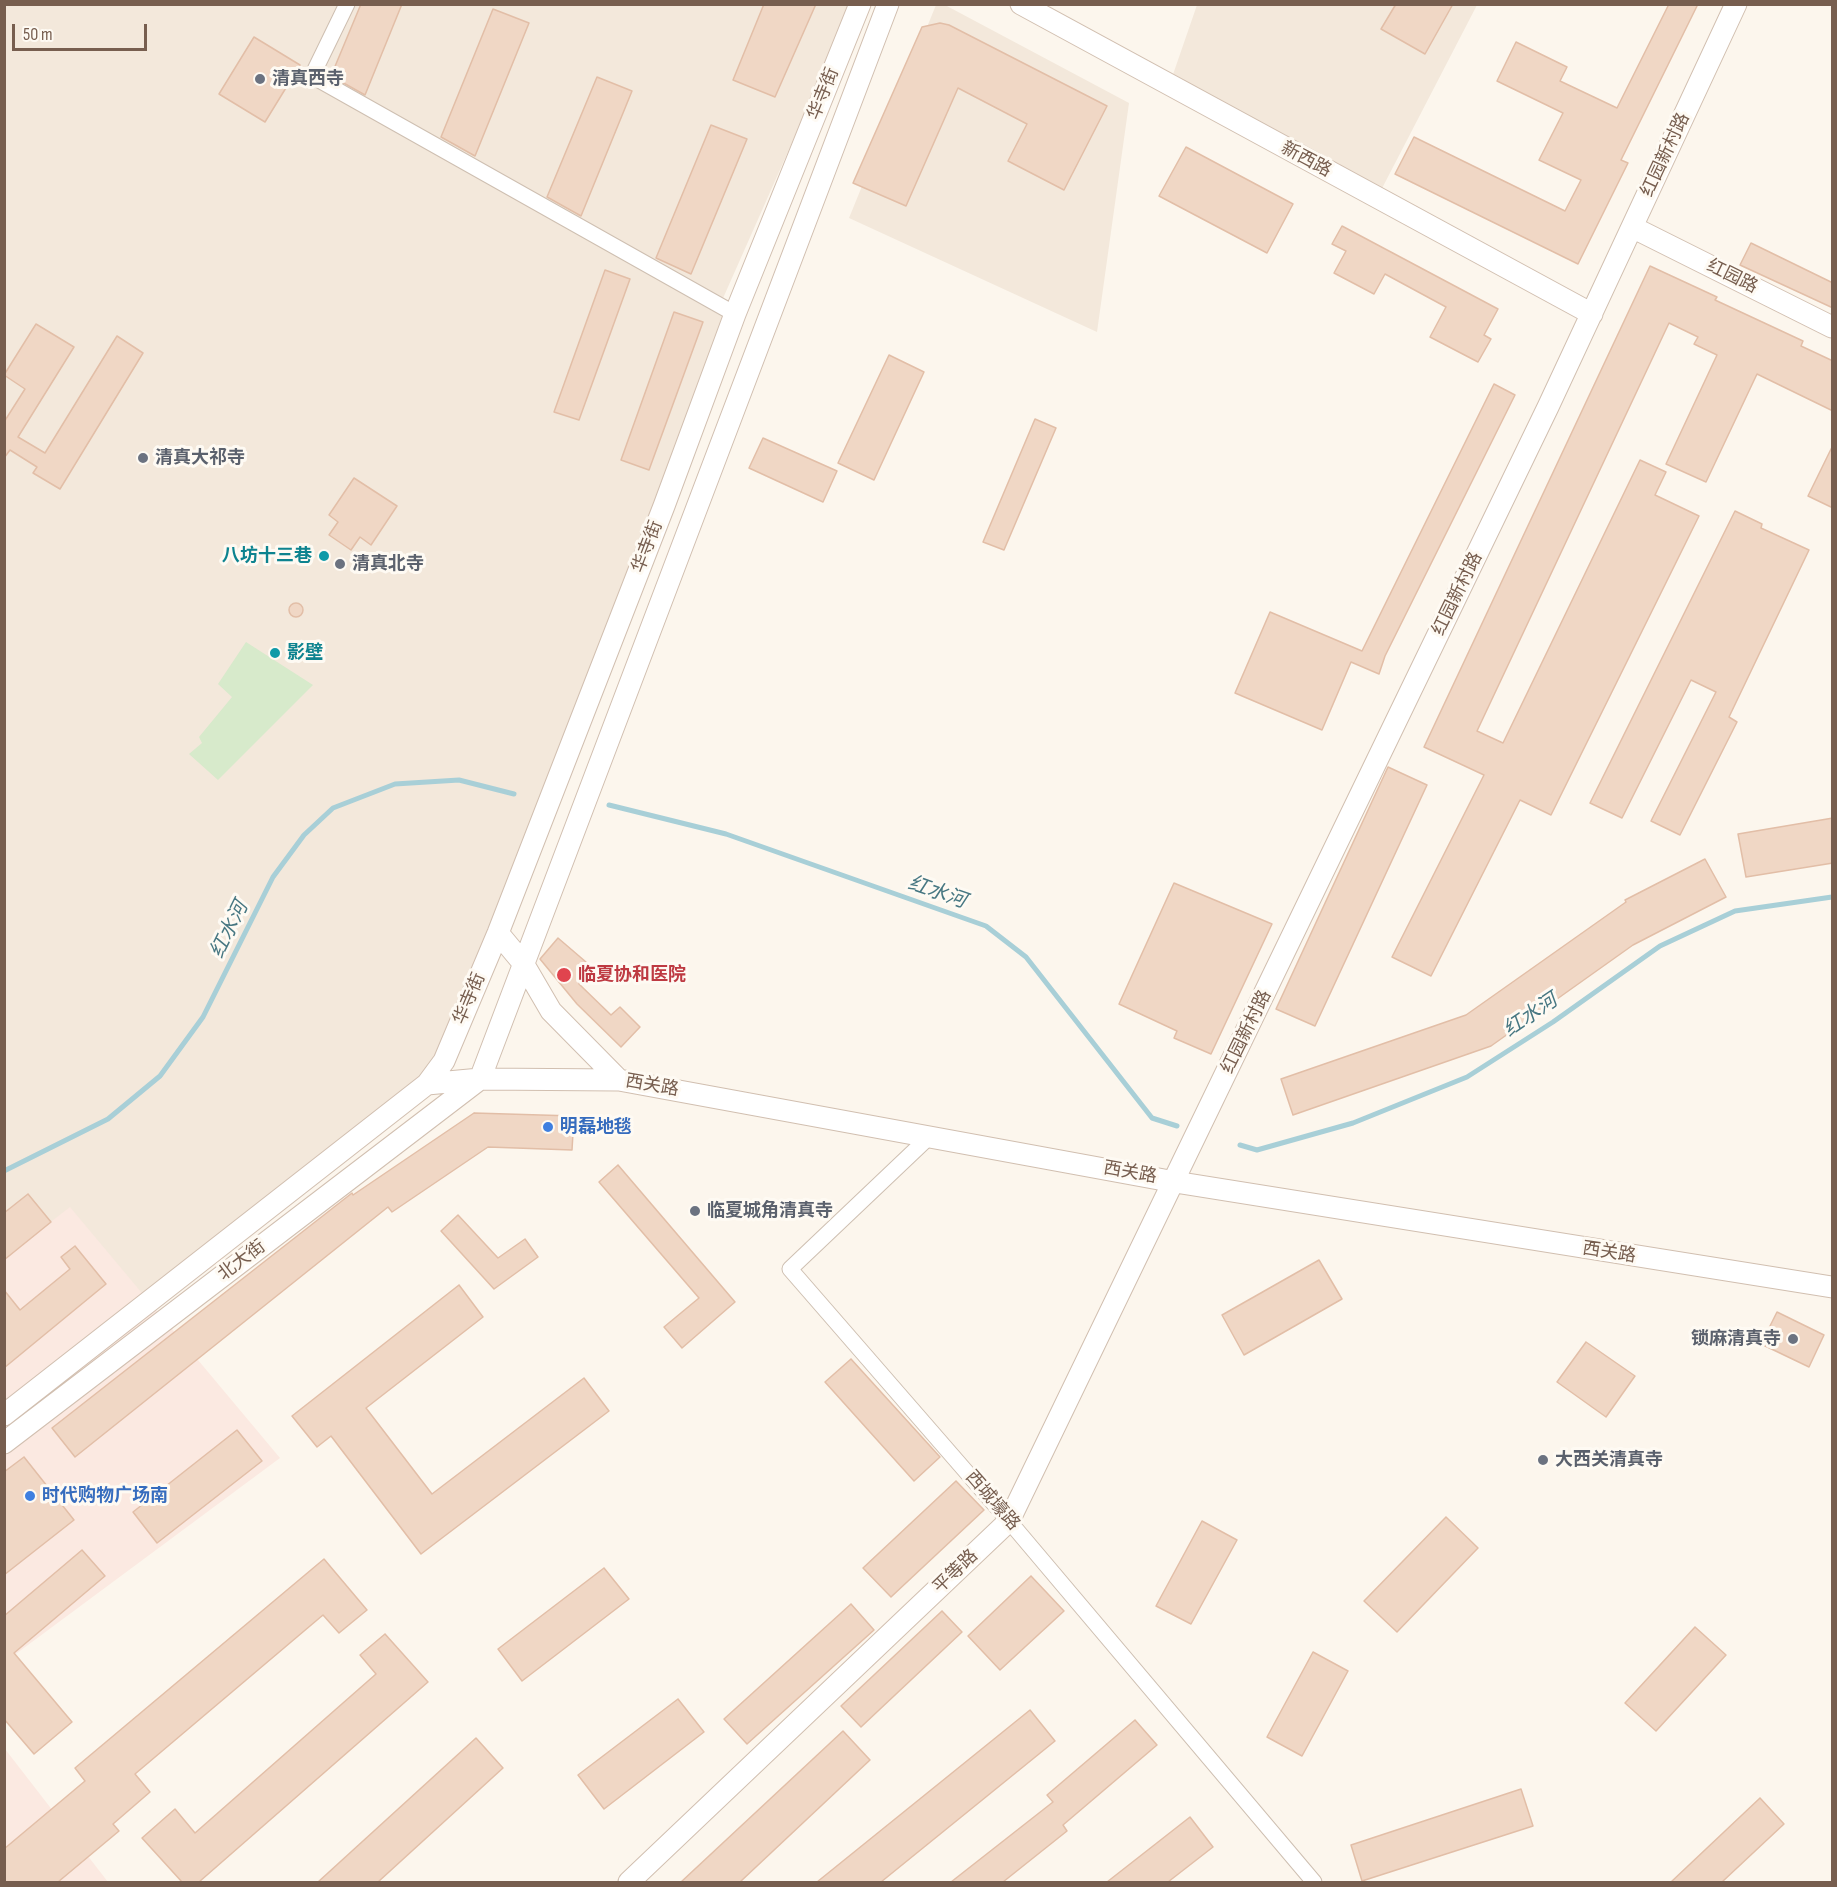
<!DOCTYPE html>
<meta charset="utf-8">
<style>
body{margin:0}
#map{position:relative;width:1837px;height:1887px;overflow:hidden;background:#fcf6ed;font-family:"Sofia Sans Condensed",sans-serif}
canvas{display:block}
.frame{position:absolute;inset:0;border:6px solid #775e4f;pointer-events:none}
.scale{position:absolute;left:12px;top:24px;width:135px;height:27px;box-sizing:border-box;border:3px solid #775e4f;border-top:0;padding-left:8px;font-size:18px;line-height:21px;white-space:nowrap;color:#775e4f;-webkit-text-stroke:4px #fefaf3;paint-order:stroke}
</style>
<div id="map">
<canvas width="1837" height="1887"></canvas>
<div class="frame"></div>
<div class="scale">50 m</div>
</div>
<script>
const ctx = document.querySelector('canvas').getContext('2d');
ctx.lineJoin = 'round';
function fillPath(path, color) {
  ctx.fillStyle = color;
  ctx.fill(path, 'evenodd');
}
function poly(rows) {
  const path = new Path2D();
  for (const r of rows) {
    if (r.length === 3) {
      path.moveTo(r[0] + r[2], r[1]);
      path.arc(r[0], r[1], r[2], 0, 2 * Math.PI);
      continue;
    }
    path.moveTo(r[0], r[1]);
    for (let i = 2; i < r.length; i += 2) path.lineTo(r[i], r[i + 1]);
  }
  return path;
}
function strokePath(path, color, width, dash) {
  ctx.strokeStyle = color;
  ctx.lineWidth = width;
  ctx.lineCap = dash ? 'butt' : 'round';
  ctx.setLineDash(dash || []);
  ctx.stroke(path);
}
function write(font, color, halo, rows, align = 'center') {
  ctx.font = font + ' "Sofia Sans Condensed","Noto Sans SC",sans-serif';
  ctx.lineWidth = 6;
  ctx.setLineDash([]);
  ctx.textBaseline = 'middle';
  ctx.strokeStyle = halo;
  ctx.fillStyle = color;
  for (const [text, x, y, turn = 0] of rows) {
    ctx.save();
    ctx.translate(x, y);
    ctx.rotate((+turn || 0) * Math.PI / 180);
    ctx.textAlign = isNaN(turn) ? turn : align;
    if (halo) ctx.strokeText(text, 0, 0);
    ctx.fillText(text, 0, 0);
    ctx.restore();
  }
}
const residential = poly([
 [5,5,853,5,720,305,735,314,444,1061,5,1415],
 [936,5,945,5,1129,103,1097,332,849,218],
 [1197,5,1477,5,1377,198,1169,86]
]);
const commercial = poly([
 [70,1207,280,1458,5,1662,5,1257],
 [5,1749,108,1882,5,1882]
]);
const green = poly([
 [246,642,313,685,218,780,189,754,202,743,199,737,232,697,218,684]
]);
const stream = poly([
 [609,805,726,834,986,926,1026,957,1152,1118,1177,1126],
 [1240,1145,1257,1150,1353,1123,1467,1077,1553,1022,1660,946,1735,911,1832,897],
 [4,1171,108,1119,160,1076,203,1017,273,877,304,835,333,808,395,784,459,780,514,794]
]);
const building = poly([
 [361,4,402,4,365,95,331,76,361,4],
 [764,4,816,4,775,97,733,80,764,4],
 [1396,4,1453,4,1425,54,1381,29,1396,4],
 [1669,4,1698,4,1621,160,1628,163,1578,264,1395,174,1414,137,1565,211,1581,180,1539,160,1563,113,1497,81,1516,42,1567,67,1560,81,1617,108,1669,4],
 [493,9,529,23,475,156,441,137,493,9],
 [940,23,949,25,1107,106,1064,190,1008,161,1027,124,958,88,906,206,853,183,922,27,940,23],
 [254,37,300,65,265,122,219,94,254,37],
 [597,77,632,91,581,216,547,197,597,77],
 [711,125,747,139,691,274,656,258,711,125],
 [1186,147,1293,204,1267,253,1159,196,1186,147],
 [1342,226,1498,309,1484,335,1491,339,1478,362,1430,337,1446,307,1385,274,1374,294,1334,273,1346,251,1332,244,1342,226],
 [1751,243,1833,283,1833,308,1740,265,1751,243],
 [1650,266,1717,297,1715,300,1803,341,1801,346,1833,361,1833,411,1757,374,1706,482,1666,464,1717,355,1694,344,1698,337,1669,323,1477,731,1503,743,1640,460,1666,472,1655,495,1699,516,1551,815,1520,800,1431,976,1392,957,1484,775,1424,747,1650,266],
 [605,270,630,279,579,420,554,412,605,270],
 [674,312,703,322,649,470,621,460,674,312],
 [36,324,74,347,18,437,45,453,117,336,143,353,60,489,33,473,37,467,10,450,4,458,4,422,25,389,4,375,36,324],
 [889,355,924,372,874,480,838,463,889,355],
 [1494,384,1515,395,1385,656,1379,674,1351,662,1322,730,1235,693,1270,612,1362,651,1494,384],
 [1035,419,1056,428,1004,550,983,542,1035,419],
 [763,438,837,471,823,502,749,468,763,438],
 [1833,445,1833,508,1808,496,1833,445],
 [354,478,397,506,371,545,360,537,351,550,329,535,338,522,329,515,354,478],
 [1735,511,1762,524,1761,528,1809,550,1729,717,1737,722,1680,835,1651,821,1716,692,1691,680,1622,818,1590,803,1735,511],
 [296,610,7],
 [1388,767,1427,785,1315,1026,1276,1009,1388,767],
 [1833,818,1833,863,1746,877,1738,834,1833,818],
 [1705,859,1726,897,1633,945,1491,1046,1293,1115,1281,1079,1466,1015,1626,902,1625,900,1705,859],
 [1174,883,1272,924,1211,1054,1174,1038,1177,1031,1119,1004,1174,883],
 [558,938,593,968,579,984,611,1015,620,1007,640,1027,621,1047,577,1004,540,959,558,938],
 [474,1113,574,1116,572,1150,488,1147,392,1212,388,1207,75,1457,52,1428,352,1193,353,1195,474,1113],
 [618,1165,735,1302,682,1348,664,1327,699,1298,599,1182,618,1165],
 [28,1194,51,1222,4,1260,4,1213,28,1194],
 [458,1215,498,1258,525,1239,538,1257,494,1289,441,1231,458,1215],
 [75,1246,106,1284,4,1368,4,1290,20,1310,70,1269,61,1257,75,1246],
 [1319,1260,1342,1299,1244,1355,1222,1315,1319,1260],
 [459,1285,483,1317,366,1408,432,1494,584,1378,609,1411,421,1554,331,1436,317,1447,292,1416,459,1285],
 [1777,1312,1824,1335,1809,1367,1761,1344,1777,1312],
 [1586,1342,1635,1376,1606,1417,1557,1382,1586,1342],
 [851,1359,940,1457,914,1481,825,1382,851,1359],
 [237,1430,262,1461,157,1543,133,1512,237,1430],
 [24,1457,74,1520,4,1575,4,1472,24,1457],
 [956,1481,984,1510,891,1597,863,1568,956,1481],
 [1446,1517,1478,1548,1397,1632,1364,1601,1446,1517],
 [1202,1521,1237,1540,1191,1624,1156,1606,1202,1521],
 [82,1550,105,1576,14,1653,72,1722,34,1754,4,1719,4,1616,82,1550],
 [324,1559,367,1610,339,1633,323,1615,135,1774,150,1792,113,1824,119,1831,58,1882,4,1882,4,1849,85,1781,75,1768,324,1559],
 [604,1568,629,1599,522,1681,498,1649,604,1568],
 [1031,1576,1064,1611,1000,1670,968,1636,1031,1576],
 [851,1604,874,1630,747,1744,724,1719,851,1604],
 [942,1611,962,1632,861,1727,841,1706,942,1611],
 [1695,1627,1726,1655,1656,1731,1625,1703,1695,1627],
 [385,1634,428,1682,199,1882,182,1882,142,1838,175,1809,195,1833,376,1674,360,1655,385,1634],
 [1313,1652,1348,1671,1302,1756,1267,1737,1313,1652],
 [678,1699,704,1732,604,1809,578,1775,678,1699],
 [1030,1710,1055,1741,881,1882,817,1882,1030,1710],
 [1135,1720,1157,1745,1063,1825,1067,1831,1003,1882,951,1882,1053,1802,1047,1795,1135,1720],
 [843,1731,870,1760,740,1882,681,1882,843,1731],
 [476,1738,503,1768,378,1882,318,1882,476,1738],
 [1521,1789,1533,1826,1362,1881,1351,1845,1521,1789],
 [1760,1798,1784,1824,1722,1882,1671,1882,1760,1798],
 [1190,1817,1213,1847,1168,1882,1107,1882,1190,1817]
]);
const street = poly([
 [347,4,312,76,735,314],
 [929,1137,790,1269,1009,1521,1314,1882]
]);
const secondary = poly([
 [1021,4,1592,314],
 [1632,227,1832,327],
 [498,933,523,963,551,1011,619,1080],
 [427,1084,480,1079,619,1080,1175,1182,1832,1287],
 [4,1415,427,1084,444,1061,498,933,664,506,735,314,860,4],
 [4,1443,480,1079,888,4],
 [629,1882,1009,1521,1548,407,1736,4]
]);
const markers = [
 [260,79,6,"#6b7280"],
 [143,458,6,"#6b7280"],
 [324,556,6,"#0f9aa8"],
 [340,564,6,"#6b7280"],
 [275,653,6,"#0f9aa8"],
 [564,975,8,"#e0444e"],
 [548,1127,6,"#3f7fe0"],
 [695,1211,6,"#6b7280"],
 [1793,1339,6,"#6b7280"],
 [1543,1460,6,"#6b7280"],
 [30,1496,6,"#3f7fe0"]
];
const worshipNames = [
 ["清真西寺",272,79],
 ["清真大祁寺",155,458],
 ["清真北寺",352,564],
 ["临夏城角清真寺",707,1211],
 ["锁麻清真寺",1781,1339,"right"],
 ["大西关清真寺",1555,1460]
];
const streetNames = [
 ["华寺街",824,94,-68],
 ["红园新村路",1666,155,-65],
 ["新西路",1306,160,28],
 ["红园路",1732,277,26],
 ["华寺街",648,547,-69],
 ["红园新村路",1458,594,-64],
 ["华寺街",470,999,-67],
 ["红园新村路",1247,1032,-64],
 ["西关路",652,1086,10],
 ["西关路",1130,1173,10],
 ["西关路",1609,1253,9],
 ["北大街",242,1261,-37],
 ["西城壕路",992,1501,49],
 ["平等路",956,1572,-44]
];
const cultureNames = [
 ["八坊十三巷",312,556],
 ["影壁",287,653,"left"]
];
const healthNames = [
 ["临夏协和医院",578,975]
];
const shopNames = [
 ["明磊地毯",560,1127],
 ["时代购物广场南",42,1496]
];
const waterNames = [
 ["红水河",937,893,19],
 ["红水河",230,930,-64],
 ["红水河",1531,1016,-34]
];
fillPath(residential, '#f3e8db');
fillPath(commercial, '#fbe9e1');
fillPath(green, '#d7eacb');
strokePath(stream, '#a8cfd7', 5);
fillPath(building, '#f0d7c5');
strokePath(building, '#e2bea7', 1.5);
strokePath(street, '#cebfb1', 17);
strokePath(secondary, '#d1bfb0', 23);
strokePath(street, '#fff', 15);
strokePath(secondary, '#fff', 21);
for (const [x, y, r, color] of markers) {
  const dot = new Path2D();
  dot.arc(x, y, r, 0, 2 * Math.PI);
  ctx.fillStyle = color;
  ctx.fill(dot);
  strokePath(dot, '#fefaf3', 2);
}
write('bold 18px', '#5b616d', '#fefaf3', worshipNames, 'left');
write('18px', '#775e4f', '#fefaf3', streetNames);
write('bold 18px', '#0d838f', '#fefaf3', cultureNames, 'right');
write('bold 18px', '#be3a42', '#fefaf3', healthNames, 'left');
write('bold 18px', '#366cbe', '#fefaf3', shopNames, 'left');
write('italic 20px', '#477782', '#fefaf3', waterNames);
</script>
